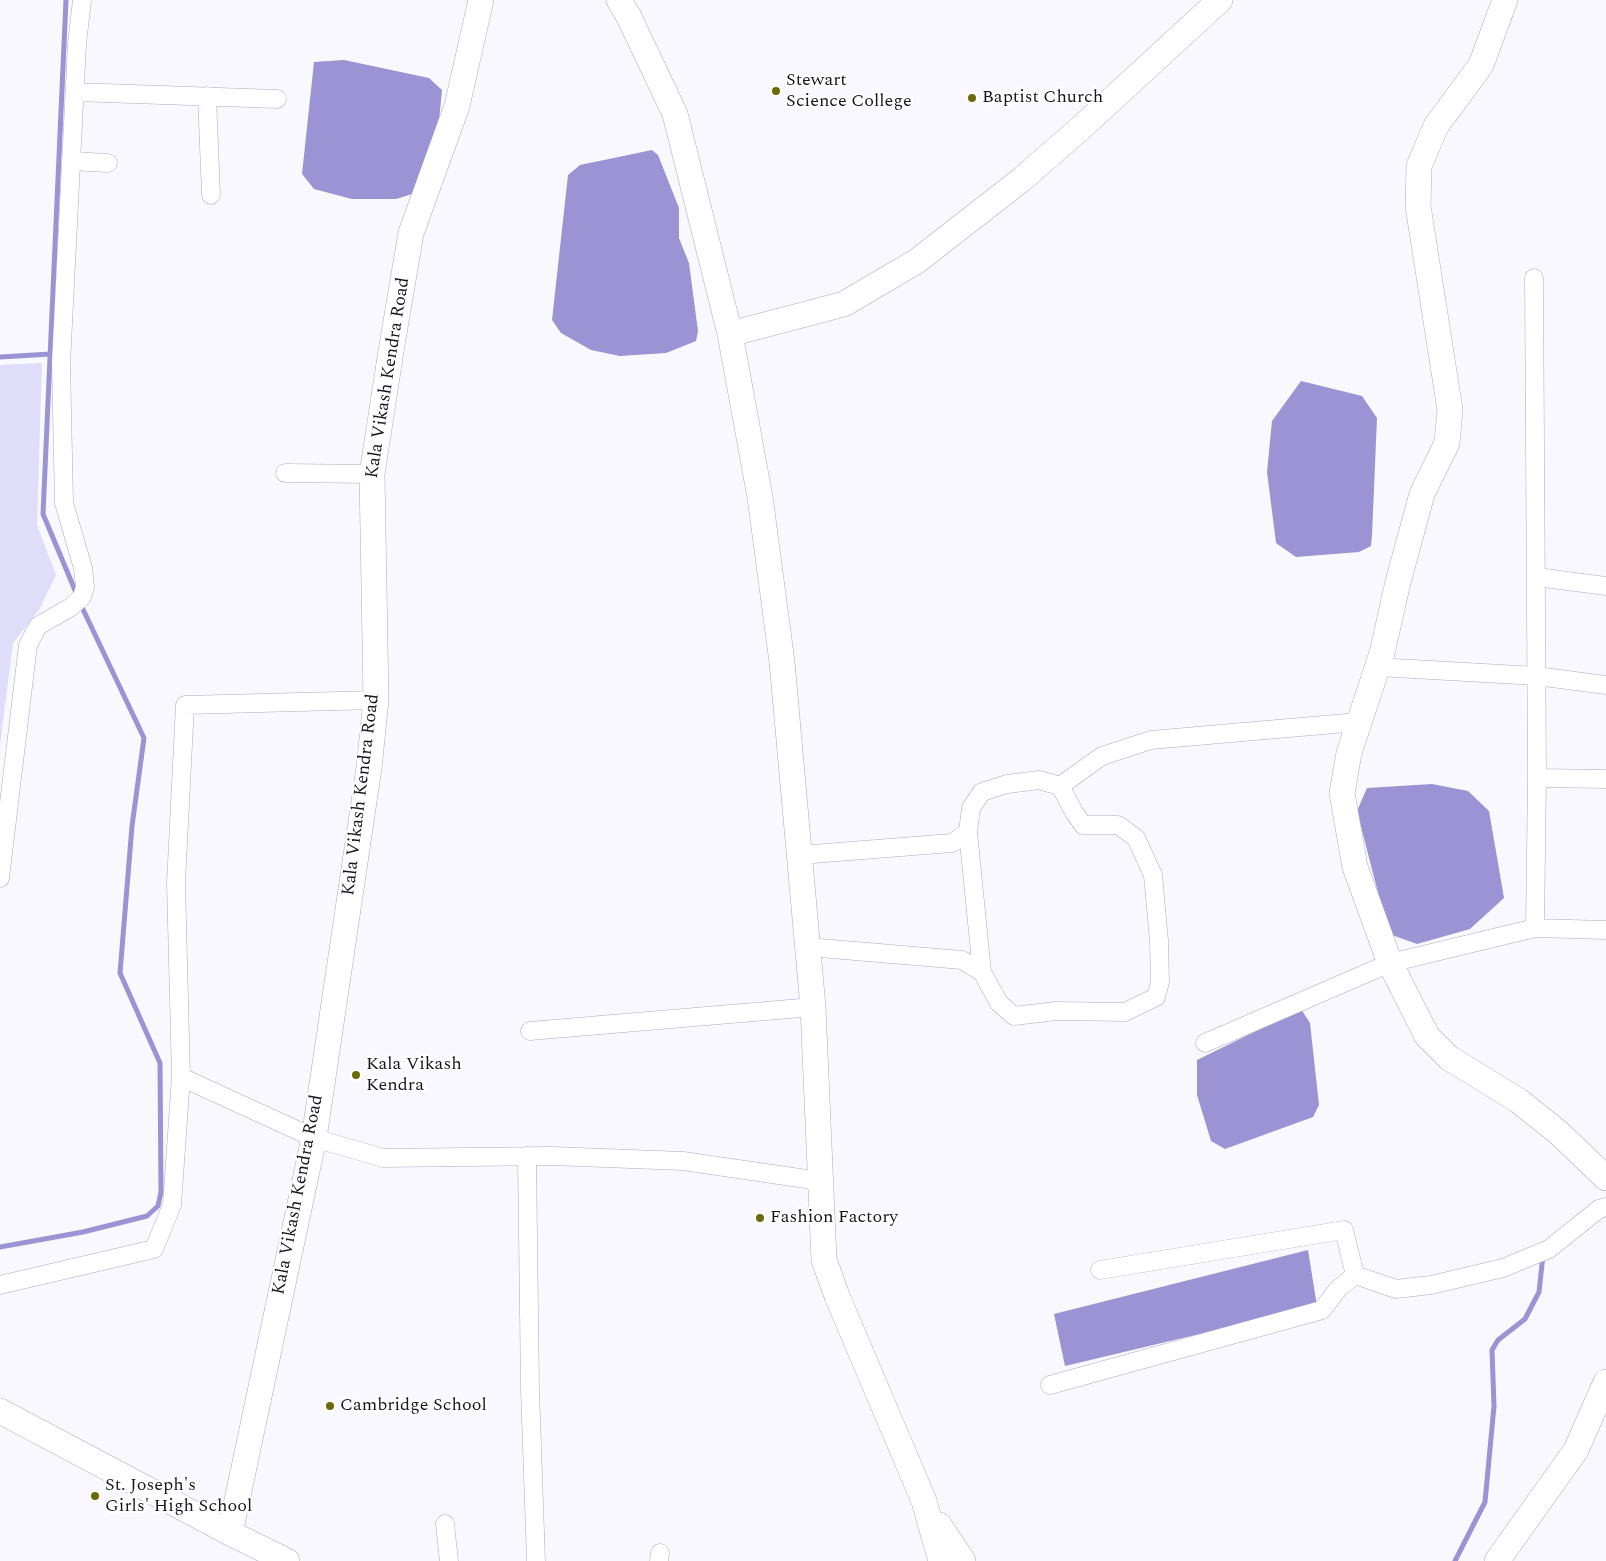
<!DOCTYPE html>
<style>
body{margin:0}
canvas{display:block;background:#f9f8fe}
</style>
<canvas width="1606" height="1561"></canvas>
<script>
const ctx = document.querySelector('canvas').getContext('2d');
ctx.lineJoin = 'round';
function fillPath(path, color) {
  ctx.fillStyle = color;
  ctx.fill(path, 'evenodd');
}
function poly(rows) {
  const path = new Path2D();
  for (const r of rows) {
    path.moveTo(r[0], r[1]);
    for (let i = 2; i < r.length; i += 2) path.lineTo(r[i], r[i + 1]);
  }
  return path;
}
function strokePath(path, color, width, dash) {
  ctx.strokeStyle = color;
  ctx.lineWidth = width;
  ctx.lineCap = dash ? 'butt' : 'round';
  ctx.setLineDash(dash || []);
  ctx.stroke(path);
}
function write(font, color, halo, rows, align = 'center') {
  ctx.font = font + ' Spectral,serif';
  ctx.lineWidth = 4.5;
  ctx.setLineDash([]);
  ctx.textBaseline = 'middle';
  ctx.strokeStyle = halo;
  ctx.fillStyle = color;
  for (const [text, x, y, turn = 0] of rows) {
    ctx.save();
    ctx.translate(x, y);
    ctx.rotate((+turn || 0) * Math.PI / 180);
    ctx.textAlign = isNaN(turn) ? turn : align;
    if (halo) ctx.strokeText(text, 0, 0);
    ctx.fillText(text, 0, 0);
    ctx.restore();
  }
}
const green = poly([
 [42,363,37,525,56,575,39,610,13,643,0,744,0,365]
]);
const water = poly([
 [344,60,429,78,442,90,434,173,425,190,396,199,352,199,314,189,302,174,314,62],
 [652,150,658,155,679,208,679,238,689,263,698,331,696,341,666,353,620,356,591,350,561,333,552,320,568,175,580,165],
 [1301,381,1362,396,1377,418,1372,535,1371,546,1359,552,1296,557,1276,543,1267,472,1272,421],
 [1432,784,1468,791,1489,811,1504,898,1470,929,1417,944,1392,935,1383,912,1357,811,1367,788],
 [1301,1009,1310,1023,1319,1105,1313,1117,1225,1149,1211,1141,1197,1095,1197,1060],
 [1308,1250,1317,1306,1065,1366,1054,1314]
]);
const stream = poly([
 [66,0,43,514,77,595],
 [0,357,51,354],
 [0,1247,83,1232,147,1216,158,1206,161,1192,160,1063,120,973,132,826,144,738,80,603],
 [1455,1561,1485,1502,1494,1406,1492,1350,1498,1340,1525,1319,1539,1292,1543,1255]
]);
const street = poly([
 [75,92,277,99],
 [207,96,211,195],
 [71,161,108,163],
 [1534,278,1537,778],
 [285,473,372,474],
 [1537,577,1606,586],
 [1377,667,1537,676,1606,685],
 [376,700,185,705,176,883,181,1077,314,1138,383,1158,552,1156,683,1161,820,1181],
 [1060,786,1102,756,1151,740,1358,722],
 [968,832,982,972],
 [800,855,952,843,968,832,971,808,982,792,1007,784,1039,780,1060,786,1074,812,1083,825,1118,825,1136,838,1153,875,1159,941,1160,982,1156,997,1125,1012,1056,1011,1014,1016,999,1003,982,972,962,960,808,947],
 [0,878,28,645,38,626,71,607,82,597,85,587,83,568,64,503,61,363,77,44,82,0],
 [1535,928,1537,778,1606,779],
 [530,1031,813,1007],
 [1205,1043,1390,963,1535,928,1606,930],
 [527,1156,530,1389,536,1561],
 [1100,1270,1344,1230,1355,1275],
 [0,1285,154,1249,172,1205,181,1077],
 [1050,1385,1322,1310,1338,1289,1355,1275,1396,1289,1431,1285,1503,1268,1549,1249,1599,1209,1606,1207],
 [445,1524,449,1561],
 [659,1561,660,1553]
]);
const secondary = poly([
 [619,0,629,17,675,114,730,334,760,497,782,662,813,1007,824,1260,837,1296,924,1501,941,1561],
 [1505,0,1481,65,1436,126,1419,166,1418,206,1450,410,1447,443,1422,494,1398,582,1382,653,1349,753,1342,793,1355,867,1390,963,1427,1036,1449,1058,1519,1101,1559,1133,1606,1178],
 [730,334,844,304,917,261,1021,180,1083,126,1220,0],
 [0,1411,230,1533,287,1561],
 [939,1525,963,1561],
 [230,1533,314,1138,369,768,376,700,372,474,391,351,411,233,457,106,481,0],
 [1497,1561,1576,1450,1606,1382]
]);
const markers = [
 [776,91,5,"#6b6a07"],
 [972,98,5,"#6b6a07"],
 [356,1075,5,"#6b6a07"],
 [760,1218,5,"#6b6a07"],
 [330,1406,5,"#6b6a07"],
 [95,1496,5,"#6b6a07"]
];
const poiNames = [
 ["Stewart",786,81],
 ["Science College",786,102],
 ["Baptist Church",982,98],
 ["Kala Vikash",366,1065],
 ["Kendra",366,1086],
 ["Fashion Factory",770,1218],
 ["Cambridge School",340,1406],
 ["St. Joseph's",105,1486],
 ["Girls' High School",105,1507]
];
const streetNames = [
 ["Kala Vikash Kendra Road",389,378,-81],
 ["Kala Vikash Kendra Road",362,795,-83],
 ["Kala Vikash Kendra Road",299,1195,-79]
];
fillPath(green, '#dfddf9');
fillPath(water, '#9b93d4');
strokePath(stream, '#9b93d4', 5);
strokePath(street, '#acaac6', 19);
strokePath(secondary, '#acaac6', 26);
strokePath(street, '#fff', 18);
strokePath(secondary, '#fff', 25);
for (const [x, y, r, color] of markers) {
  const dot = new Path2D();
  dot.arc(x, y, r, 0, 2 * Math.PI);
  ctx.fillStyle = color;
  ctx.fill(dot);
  strokePath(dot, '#fff', 2);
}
write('18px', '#181721', '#fff', poiNames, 'left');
write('18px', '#181721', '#fff', streetNames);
</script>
